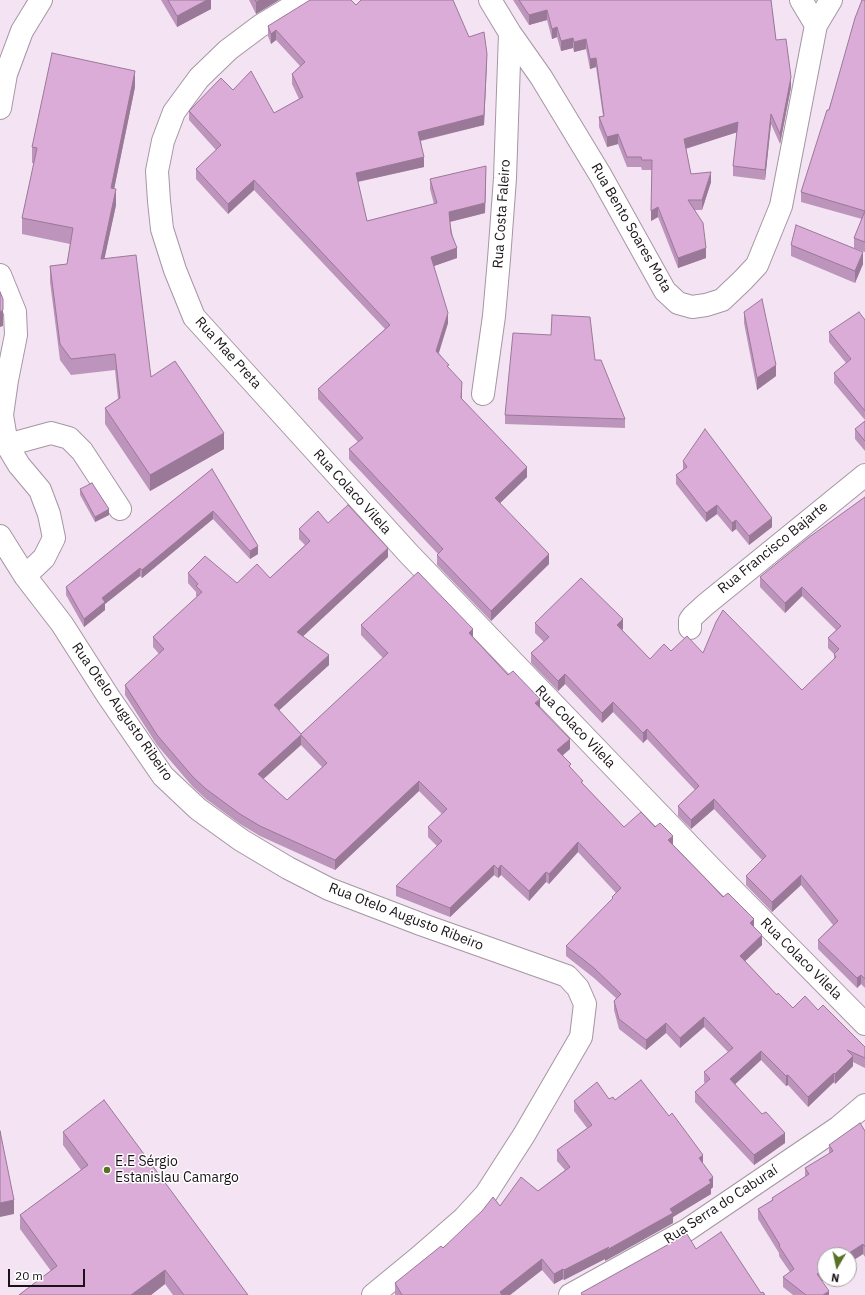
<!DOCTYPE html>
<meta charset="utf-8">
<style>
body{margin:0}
#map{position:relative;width:865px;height:1295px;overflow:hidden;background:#f4e4f3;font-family:"IBM Plex Sans",sans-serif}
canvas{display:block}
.north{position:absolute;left:817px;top:1247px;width:40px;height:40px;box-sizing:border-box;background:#fff;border:1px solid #a3a1a3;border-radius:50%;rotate:189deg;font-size:11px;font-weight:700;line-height:16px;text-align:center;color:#191318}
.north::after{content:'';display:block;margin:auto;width:14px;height:18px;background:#587225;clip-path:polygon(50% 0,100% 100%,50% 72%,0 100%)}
.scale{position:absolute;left:8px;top:1269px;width:77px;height:18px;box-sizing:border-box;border:2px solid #191318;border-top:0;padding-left:5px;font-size:12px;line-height:14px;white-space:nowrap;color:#191318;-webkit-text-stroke:3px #fff;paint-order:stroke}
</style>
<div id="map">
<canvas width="865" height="1295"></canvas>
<div class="north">N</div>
<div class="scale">20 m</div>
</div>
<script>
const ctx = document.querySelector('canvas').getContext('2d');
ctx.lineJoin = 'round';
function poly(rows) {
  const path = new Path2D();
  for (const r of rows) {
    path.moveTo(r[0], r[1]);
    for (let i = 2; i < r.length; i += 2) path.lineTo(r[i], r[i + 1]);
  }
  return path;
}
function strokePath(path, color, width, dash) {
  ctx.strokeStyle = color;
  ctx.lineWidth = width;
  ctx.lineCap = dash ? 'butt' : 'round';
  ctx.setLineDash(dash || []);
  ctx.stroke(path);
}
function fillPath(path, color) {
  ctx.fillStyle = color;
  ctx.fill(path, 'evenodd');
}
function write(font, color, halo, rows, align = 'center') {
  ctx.font = font + ' "IBM Plex Sans",sans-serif';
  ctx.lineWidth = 3;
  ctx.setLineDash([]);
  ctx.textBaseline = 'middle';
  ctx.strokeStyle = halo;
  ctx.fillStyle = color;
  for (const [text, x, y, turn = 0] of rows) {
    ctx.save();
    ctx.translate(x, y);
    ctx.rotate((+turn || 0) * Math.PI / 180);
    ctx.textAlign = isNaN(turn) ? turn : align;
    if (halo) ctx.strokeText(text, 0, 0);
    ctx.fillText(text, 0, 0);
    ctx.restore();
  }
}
const minor = poly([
 [303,0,260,26,228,50,199,78,174,112,163,141,157,171,159,201,162,229,175,270,194,317,409,554,711,868,865,1024],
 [490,0,510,33,541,77,601,176,665,291,678,303,692,307,706,305,722,300,743,280,757,265,781,206,816,25,831,0],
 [801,0,816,25],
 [0,108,6,74,22,31,41,0],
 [0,275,15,312,16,335,7,380,2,415,7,445,19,465,40,490,49,514,54,538,44,558,25,576],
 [483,394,494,316,499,259,505,178,510,33],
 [7,445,51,433,69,438,82,451,120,509],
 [0,536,25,576,62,624,108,696,163,776,198,809,241,840,288,868,329,889,423,925,567,976,578,988,585,1004,581,1037,524,1135,486,1194,464,1218,418,1258,373,1295],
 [690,628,690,620,693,616,705,605,865,475],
 [570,1295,687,1230,839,1127,865,1105]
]);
const wall = poly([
 [161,0,211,0,211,9,177,27],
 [249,0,279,0,256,14],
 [513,0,771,0,776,40,791,87,780,144,771,124,765,180,733,176,733,166,737,132,686,149,691,174,711,182,702,210,694,210,706,258,678,268,658,217,651,221,652,170,642,170,641,167,627,167,618,144,607,147,599,127,599,117,603,116,596,67,590,69,586,49,574,52,573,48,561,51,557,37,552,39,547,20,529,25],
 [865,0,865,252,854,248,854,238,862,219,801,202,801,192],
 [356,5,469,37,487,64,484,125,421,141,424,167,358,182,367,221,434,204,430,189,430,179,486,176,485,213,450,222,457,258,434,266,448,323,439,353,449,368,462,392,462,399,527,477,500,503,549,564,491,621,437,565,437,555,438,554,349,459,349,449,358,442,318,399,318,389,385,329,254,190,228,214,196,179,196,169,216,150,189,120,189,111,233,90,274,113,299,99,292,84,292,74,300,66,276,40,271,44,268,36,268,26],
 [135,87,114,189,116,205,104,259,151,377,224,449,150,491,105,424,105,408,118,399,115,370,71,375,60,360,50,282,50,266,67,264,70,244,22,234,22,218,34,163,32,163,32,147],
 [791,245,863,264,855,283,791,256],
 [744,312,776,376,757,390,744,323],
 [865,320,865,420,834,383,834,373,846,363,829,342,829,332],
 [595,360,625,419,625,428,505,424,505,415],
 [865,421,865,451,855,439,855,429],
 [683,461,772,527,749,545,736,529,732,532,717,514,706,522,676,484,676,475,683,470],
 [212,469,258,554,250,559,213,519,142,578,140,576,105,604,105,610,84,627,66,595,66,587],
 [80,489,109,515,95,522,80,495],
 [865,497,865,988,861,984,857,988,818,949,818,940,833,925,801,885,772,912,746,885,746,876,762,860,714,809,691,829,678,816,678,806,695,790,647,739,643,743,613,712,602,723,565,684,558,691,531,663,531,653,544,642,535,633,535,623,623,629,622,630,650,659,671,651,703,653,802,690,834,659,834,654,828,648,828,638,836,630,802,596,785,613,760,587,760,577],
 [328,523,388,557,303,636,329,665,279,710,301,734,383,658,361,635,361,625,473,638,540,708,570,749,563,755,571,768,583,784,624,827,673,845,754,927,762,945,745,961,777,995,793,1008,818,1010,865,1047,865,1068,853,1062,853,1066,835,1084,834,1082,808,1107,788,1085,786,1086,761,1060,735,1084,785,1143,754,1165,695,1102,695,1092,705,1083,704,1082,704,1072,728,1052,704,1027,680,1048,666,1033,646,1050,619,1029,614,1010,614,1001,616,998,594,978,566,956,566,946,612,899,612,897,616,893,578,852,549,884,546,882,529,901,501,875,498,878,494,875,450,917,396,896,396,886,437,846,428,837,428,827,442,814,419,791,335,870,260,836,240,824,206,799,193,787,157,745,125,695,125,685,159,654,153,647,153,637,197,597,196,596,196,592,188,583,188,573,237,583,270,578,305,545,299,539,299,529],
 [301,745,322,767,287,800,263,779],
 [609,1099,615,1100,703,1164,713,1187,711,1189,711,1194,673,1217,673,1223,605,1261,605,1259,564,1280,563,1279,554,1284,542,1270,510,1295,395,1295,395,1283,443,1248,500,1206,538,1191,565,1170,557,1161,557,1150,587,1128,574,1111,574,1101],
 [865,1131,865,1257,863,1254,822,1281,829,1295,793,1295,783,1287,783,1277,790,1272,779,1256,779,1253,758,1219,758,1209,772,1200,772,1198,805,1177,805,1168,829,1154,829,1145],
 [63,1132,248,1295,173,1295,165,1284,151,1295,19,1295,51,1271,20,1229,20,1215,81,1170,63,1145]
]);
const shadedWall = poly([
 [207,0,211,0,211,9,177,27,177,16],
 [260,0,279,0,256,14,256,2],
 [547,10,547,20,529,25,529,15],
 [557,27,557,37,552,39,552,29],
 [276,30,276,40,271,44,271,34],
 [573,38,573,48,561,51,561,41],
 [586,39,586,49,574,52,574,42],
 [487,54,484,125,418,141,418,132],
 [596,58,596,67,590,69,590,59],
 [135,71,135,87,111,204,111,188],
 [791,77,791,87,780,144,780,134],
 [771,114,771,124,765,180,765,170],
 [738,122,738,132,684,149,684,139],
 [618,134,618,144,607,147,607,137],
 [424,157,424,167,356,182,356,173],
 [486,166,485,213,449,222,449,212],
 [711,172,711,182,702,210,702,200],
 [254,180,254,190,228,214,228,204],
 [116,189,116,205,101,275,101,259],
 [658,207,658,217,651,221,651,211],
 [457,248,457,258,431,267,431,257],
 [706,248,706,258,678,268,678,258],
 [863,252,863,264,855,283,855,271],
 [3,310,3,326,0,327,0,312],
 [448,313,448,323,436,361,436,351],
 [776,365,776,376,757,390,757,378],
 [462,382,462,392,461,408,461,398],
 [224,433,224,449,150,491,150,475],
 [527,467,527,477,495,508,495,498],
 [717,505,717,514,706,522,706,513],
 [109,509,109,515,95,522,95,517],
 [213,511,213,519,142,578,142,570],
 [772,518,772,527,749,545,749,536],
 [736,520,736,529,732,532,732,523],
 [258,546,258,554,250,559,250,551],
 [388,548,388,557,297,642,297,632],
 [549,554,549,564,491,621,491,611],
 [140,568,140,576,105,604,105,610,84,627,84,619,102,598],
 [802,587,802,596,785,613,785,603],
 [623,619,623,629,617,634,617,625],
 [473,629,473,639,469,633],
 [329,655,329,665,274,715,274,705],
 [565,674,565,684,558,691,558,681],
 [540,699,540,708,535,703],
 [613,702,613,712,602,723,602,713],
 [647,729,647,739,643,743,643,733],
 [301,735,301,745,258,784,258,774],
 [570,739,570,749,557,760,557,750],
 [419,781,419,791,335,870,335,860],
 [714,799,714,809,691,829,691,820],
 [673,836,673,846,668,840],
 [578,842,578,852,549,884,549,874],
 [494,865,494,875,450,917,450,908],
 [501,865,501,875,498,878,498,869],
 [546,872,546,882,529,901,529,891],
 [801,875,801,885,772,912,772,902],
 [754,919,754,929,750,923],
 [762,935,762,945,740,966,740,956],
 [861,975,861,984,857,988,857,978],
 [704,1017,704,1027,680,1048,680,1038],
 [666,1023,666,1033,646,1050,646,1040],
 [761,1051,761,1060,730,1089,730,1079],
 [853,1056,853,1066,835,1084,835,1074],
 [834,1073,834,1082,808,1107,808,1097],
 [788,1075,788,1085,786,1086,786,1076],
 [785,1133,785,1143,754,1165,754,1155],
 [703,1155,703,1165,699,1158],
 [713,1177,713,1187,711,1189,711,1194,673,1217,673,1223,605,1261,605,1259,564,1280,564,1270,670,1209],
 [14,1200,14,1214,0,1217,0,1203],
 [863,1244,863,1254,849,1263,849,1255,846,1255],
 [542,1259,542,1270,510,1295,500,1295,500,1292],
 [563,1269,563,1279,554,1284,554,1274],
 [825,1269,825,1279,817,1284,817,1274],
 [165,1270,165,1284,151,1295,131,1295],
 [829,1291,829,1295,823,1295]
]);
const building = poly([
 [168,0,207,0,177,16,168,0],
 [255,0,260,0,256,2,255,0],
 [310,0,351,0,356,5,361,0,453,0,469,37,484,32,487,54,484,115,418,132,424,157,356,173,367,221,437,203,430,179,486,166,485,203,449,212,451,233,457,248,431,257,448,313,436,351,449,365,447,366,462,382,461,398,527,467,495,498,549,554,491,611,437,555,443,549,349,449,363,438,318,389,390,325,254,180,228,204,196,169,221,145,189,111,221,78,233,90,251,71,274,113,303,97,292,74,305,62,276,30,271,34,268,26,310,0],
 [519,0,771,0,776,40,786,39,791,77,780,134,771,114,765,170,733,166,738,122,684,139,691,174,711,172,702,200,688,200,703,223,706,248,678,258,658,207,651,211,652,160,642,160,641,157,627,157,618,134,607,137,599,117,604,116,596,58,590,59,586,39,574,42,573,38,561,41,557,27,552,29,547,10,529,15,519,0],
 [862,0,865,0,865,211,801,192,827,110,829,110,855,18,862,0],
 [52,53,135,71,111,188,116,189,101,259,136,255,151,377,175,361,224,433,150,475,105,408,120,398,115,354,71,359,60,344,50,266,67,264,73,228,22,218,37,148,32,147,52,53],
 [865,211,865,242,854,238,865,211],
 [796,225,863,252,855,271,791,245,796,225],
 [0,292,3,299,3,310,0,312,0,292],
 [762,299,776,365,757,378,744,312,762,299],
 [859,312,865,320,865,411,834,373,851,359,829,332,859,312],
 [552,315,590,317,595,360,601,360,625,419,505,415,513,333,551,335,552,315],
 [865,421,865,441,855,429,865,421],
 [705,429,772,518,749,536,736,520,732,523,717,505,706,513,676,475,687,467,683,461,705,429],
 [212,469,258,546,250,551,213,511,142,570,140,568,102,598,105,602,84,619,66,587,212,469],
 [92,483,109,509,95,517,80,489,92,483],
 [865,497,865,979,861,975,857,978,818,940,838,921,801,875,772,902,746,876,766,856,714,799,691,820,678,806,699,786,647,729,643,733,613,702,602,713,565,674,558,681,531,653,549,637,535,623,581,578,623,619,617,625,650,659,664,644,671,651,687,636,703,653,716,622,723,610,802,690,836,657,834,654,839,649,828,638,841,626,802,587,785,603,760,577,808,538,865,497],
 [348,505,388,548,297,632,329,655,274,705,301,734,388,653,361,625,418,572,473,629,469,633,508,675,513,671,540,699,535,703,570,739,557,750,571,764,569,766,583,781,581,782,624,827,641,812,655,827,660,823,673,836,668,840,708,881,723,897,728,893,754,919,750,923,762,935,740,956,777,995,778,993,793,1008,805,996,818,1010,823,1005,865,1047,865,1058,847,1050,853,1056,835,1074,834,1073,808,1097,788,1075,786,1076,761,1051,730,1079,762,1114,766,1112,785,1133,754,1155,695,1092,710,1079,704,1072,733,1048,704,1017,680,1038,666,1023,646,1040,619,1019,614,1001,621,994,594,968,566,946,613,898,612,897,621,888,578,842,549,874,546,872,529,891,501,865,498,869,494,865,450,908,396,886,442,841,428,827,447,809,419,781,335,860,260,826,240,814,206,789,193,777,157,735,125,685,164,649,153,637,202,592,196,586,198,584,188,573,205,556,237,583,257,564,270,578,310,541,299,529,318,511,328,523,348,505],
 [301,735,327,763,287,800,258,774,301,735],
 [641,1080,669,1116,672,1113,703,1155,699,1158,713,1177,709,1180,711,1183,670,1209,673,1213,605,1251,609,1247,564,1270,563,1269,554,1274,542,1259,500,1292,502,1295,402,1295,395,1283,441,1246,443,1248,482,1211,493,1197,500,1206,521,1177,538,1191,570,1167,557,1150,592,1125,574,1101,597,1082,609,1099,613,1097,615,1100,641,1080],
 [104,1100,248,1295,184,1295,165,1270,131,1295,19,1295,57,1266,20,1215,88,1165,63,1132,104,1100],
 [860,1123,865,1131,865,1247,863,1244,846,1255,825,1255,825,1269,817,1274,829,1291,823,1295,806,1295,783,1277,794,1269,779,1246,780,1245,758,1209,773,1200,772,1198,809,1174,805,1168,833,1151,829,1145,860,1123],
 [0,1131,14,1200,0,1203,0,1131],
 [721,1232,761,1293,763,1292,765,1295,582,1295,581,1293,687,1234,696,1249,721,1232]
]);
const markers = [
 [107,1170,4,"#587225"]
];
const streetNames = [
 ["Rua Costa Faleiro",502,214,-86],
 ["Rua Bento Soares Mota",631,228,60],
 ["Rua Mae Preta",228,353,48],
 ["Rua Colaco Vilela",352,492,48],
 ["Rua Francisco Bajarte",773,548,-39],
 ["Rua Otelo Augusto Ribeiro",122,712,55],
 ["Rua Colaco Vilela",575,727,46],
 ["Rua Otelo Augusto Ribeiro",406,917,21],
 ["Rua Colaco Vilela",801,959,45],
 ["Rua Serra do Caburaí",721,1205,-33]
];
const poiNames = [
 ["E.E Sérgio",115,1162],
 ["Estanislau Camargo",115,1178]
];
strokePath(minor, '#a496a3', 24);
strokePath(minor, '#fff', 22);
fillPath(wall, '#bd94bb');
fillPath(shadedWall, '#9a7898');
fillPath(building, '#dcacd9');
strokePath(building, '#9a7898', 1);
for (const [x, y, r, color] of markers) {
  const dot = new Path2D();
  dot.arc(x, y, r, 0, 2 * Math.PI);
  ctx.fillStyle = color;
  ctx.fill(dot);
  strokePath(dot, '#fff', 1.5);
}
write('14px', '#191318', '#fff', streetNames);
write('14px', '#191318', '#fff', poiNames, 'left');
</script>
